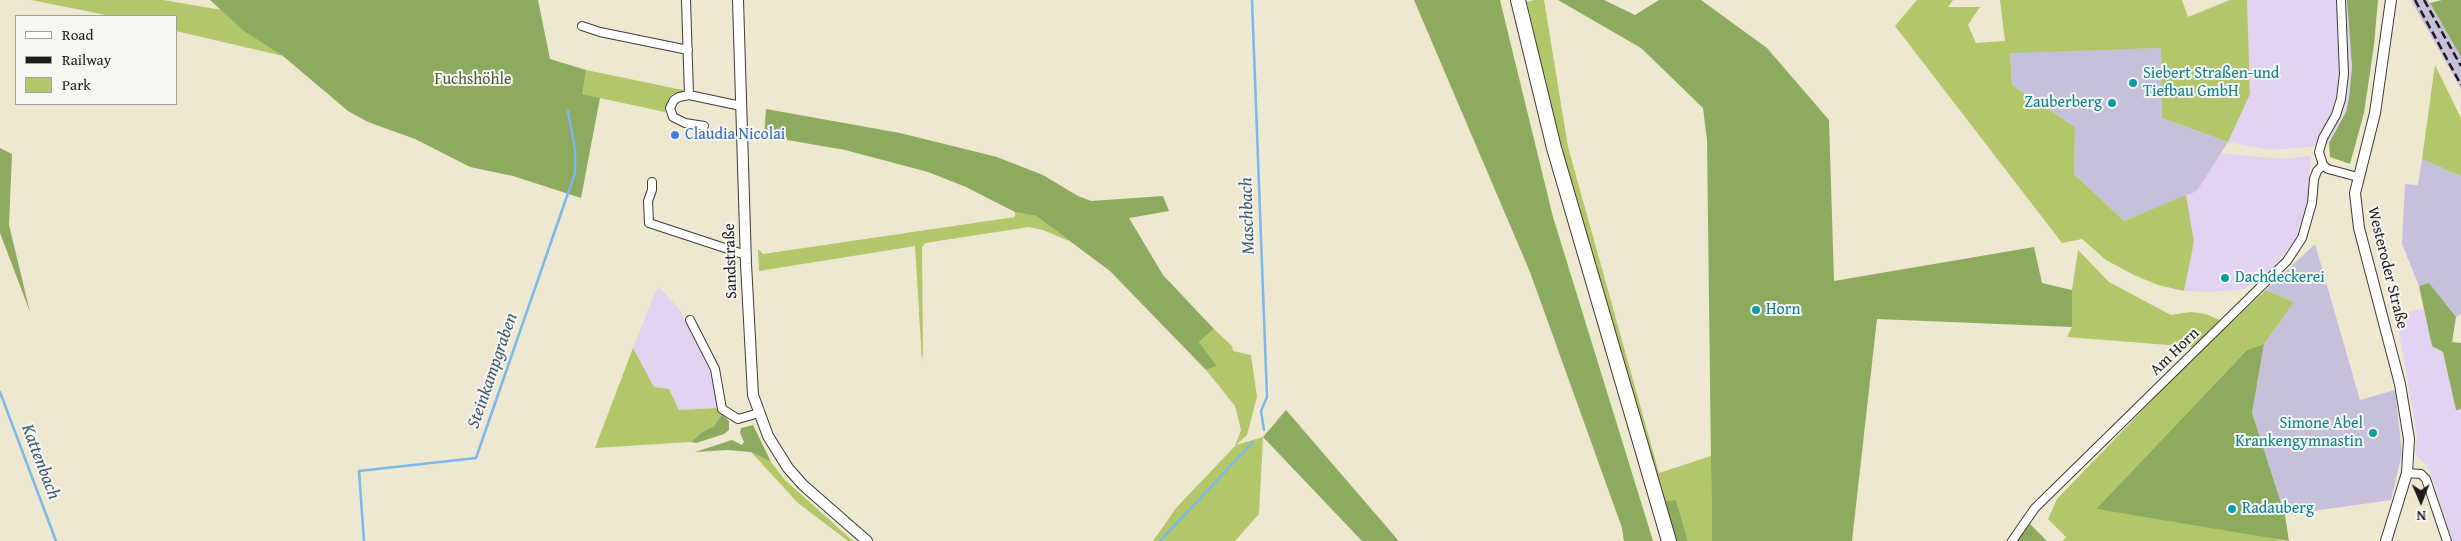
<!DOCTYPE html>
<meta charset="utf-8">
<style>
body{margin:0}
#map{position:relative;width:2461px;height:541px;overflow:hidden;background:#eee8d0;font-family:"Gentium Book Plus",serif}
canvas{display:block}
.legend{position:absolute;left:15px;top:15px;width:162px;height:90px;box-sizing:border-box;background:#f6f6f2;border:1px solid #9f9f9c;margin:0;padding:6px 9px;list-style:none;font-size:15px;color:#1c1c1c}
.legend li{display:flex;align-items:center;gap:10px;height:25px}
.legend b{width:25px;border:1px solid #9f9f9c}
.north{position:absolute;left:2396px;top:476px;width:50px;height:50px;-webkit-text-stroke:4px #f6f6f2;paint-order:stroke;rotate:179deg;font-size:14px;font-weight:700;line-height:20px;text-align:center;color:#1c1c1c}
.north::after{content:'';display:block;margin:auto;width:18px;height:22px;background:#1c1c1c;clip-path:polygon(50% 0,100% 100%,50% 72%,0 100%)}
</style>
<div id="map">
<canvas width="2461" height="541"></canvas>
<ul class="legend">
<li><b style="height:6px;background:#fff"></b>Road</li>
<li><b style="height:6px;background:#1c1c1c"></b>Railway</li>
<li><b style="height:14px;background:#b2c66a"></b>Park</li>
</ul>
<div class="north">N</div>
</div>
<script>
const ctx = document.querySelector('canvas').getContext('2d');
ctx.lineJoin = 'round';
function fillPath(path, color) {
  ctx.fillStyle = color;
  ctx.fill(path, 'evenodd');
}
function poly(rows) {
  const path = new Path2D();
  for (const r of rows) {
    path.moveTo(r[0], r[1]);
    for (let i = 2; i < r.length; i += 2) path.lineTo(r[i], r[i + 1]);
  }
  return path;
}
function strokePath(path, color, width, dash) {
  ctx.strokeStyle = color;
  ctx.lineWidth = width;
  ctx.lineCap = dash ? 'butt' : 'round';
  ctx.setLineDash(dash || []);
  ctx.stroke(path);
}
function write(font, color, halo, rows, align = 'center') {
  ctx.font = font + ' "Gentium Book Plus",serif';
  ctx.lineWidth = 4;
  ctx.setLineDash([]);
  ctx.textBaseline = 'middle';
  ctx.strokeStyle = halo;
  ctx.fillStyle = color;
  for (const [text, x, y, turn = 0] of rows) {
    ctx.save();
    ctx.translate(x, y);
    ctx.rotate((+turn || 0) * Math.PI / 180);
    ctx.textAlign = isNaN(turn) ? turn : align;
    if (halo) ctx.strokeText(text, 0, 0);
    ctx.fillText(text, 0, 0);
    ctx.restore();
  }
}
const built = poly([
 [2247,0,2347,0,2352,67,2349,98,2346,112,2329,143,2310,147,2270,150,2228,142,2250,94],
 [2220,153,2281,159,2311,156,2307,205,2295,240,2268,274,2244,289,2209,292,2184,291,2194,242,2186,195,2197,191],
 [658,286,680,310,713,378,716,388,716,408,679,410,669,389,654,387,633,348],
 [2424,308,2432,346,2443,352,2456,409,2461,409,2461,541,2452,541,2431,474,2426,465,2415,454,2417,435,2396,315]
]);
const industrial = poly([
 [2411,0,2428,0,2461,57,2461,89],
 [2161,48,2162,118,2228,142,2197,191,2124,221,2074,174,2075,127,2012,85,2010,52],
 [2422,159,2461,176,2461,314,2456,317,2429,284,2419,286,2402,244,2405,184,2418,185],
 [2315,244,2360,400,2395,390,2402,453,2391,500,2285,515,2252,413,2264,344,2294,302,2266,290]
]);
const green = poly([
 [31,0,163,0,222,10,283,56,176,31,176,16,111,16],
 [1535,0,1544,0,1568,147,1659,473,1711,456,1712,541,1688,541,1676,500,1664,501,1561,151,1527,2],
 [1917,0,1953,0,1948,7,1980,7,1968,25,1976,43,2005,41,2000,0,2182,0,2188,17,2230,0,2247,0,2250,94,2228,142,2162,118,2161,48,2010,53,2012,85,2075,127,2074,174,2124,221,2186,195,2194,242,2184,291,2158,285,2134,275,2106,260,2082,239,2062,243,1895,26],
 [2435,65,2461,118,2461,176,2422,159],
 [586,70,683,90,683,93,673,94,669,98,665,112,581,94],
 [1015,212,1036,216,1069,241,1043,230,1029,227,925,243,922,247,923,353,922,361,915,246,759,271,758,249,763,254,1015,217],
 [2078,250,2109,282,2171,315,2190,312,2206,314,2220,320,2193,347,2067,337,2072,327,2072,290],
 [2266,290,2294,302,2264,344,2247,350,2096,509,2267,536,2283,541,2062,541,2066,537,2048,519,2057,499,2190,361],
 [1214,329,1232,346,1233,351,1251,355,1257,397,1247,435,1236,445,1263,437,1259,514,1235,541,1153,541,1176,508,1235,446,1241,430,1235,406,1206,370,1217,366,1199,342],
 [633,348,654,387,669,389,679,410,716,408,722,414,714,426,702,432,691,442,595,448],
 [751,452,771,462,785,480,853,541,848,541,798,503]
]);
const forest = poly([
 [210,0,538,0,550,59,586,70,582,94,600,98,581,198,513,176,470,167,415,139,368,122,348,111,283,56,244,31],
 [1414,0,1500,0,1553,217,1653,541,1624,541,1622,528,1530,272],
 [1558,0,1604,0,1635,15,1659,0,1701,0,1767,48,1829,120,1834,281,2034,247,2042,283,2072,290,2072,327,1877,319,1852,541,1712,541,1707,140,1703,108,1641,48],
 [2347,0,2378,0,2374,45,2364,113,2350,164,2330,157,2329,143,2346,112,2349,98,2352,67],
 [2442,0,2461,0,2461,57,2430,3],
 [766,109,900,133,997,157,1043,175,1078,196,1091,201,1163,196,1169,211,1129,218,1163,275,1214,329,1199,342,1217,366,1206,370,1110,271,1036,216,1015,212,966,187,928,172,845,150,764,136],
 [0,148,12,154,9,225,30,312,0,233],
 [2429,283,2456,317,2452,342,2461,343,2461,409,2456,410,2443,352,2432,346,2419,286],
 [2264,344,2252,413,2285,515,2289,541,2096,509,2247,350],
 [1286,410,1398,540,1399,541,1362,541,1263,437],
 [722,414,729,421,729,430,724,434,696,443,691,442,702,432,714,426],
 [753,425,771,462,751,452,727,450,695,452,732,440,742,445,744,442,740,433,741,428],
 [1676,500,1688,541,1675,541,1664,501],
 [2030,524,2047,541,2014,541]
]);
const stream = poly([
 [1252,0,1267,397,1261,411,1264,430],
 [0,392,56,541],
 [364,541,359,471,476,458,575,173,575,149,568,111],
 [1160,541,1253,442]
]);
const minor = poly([
 [686,0,689,95],
 [2341,0,2344,74,2341,99,2336,115,2323,138,2319,152,2323,165,2328,169,2358,177],
 [582,26,600,32,688,50],
 [704,126,685,123,673,117,670,108,674,100,679,97,689,95,741,106],
 [652,182,652,190,648,201,649,223,746,255],
 [690,320,715,369,722,409,738,419,759,413],
 [2407,473,2421,474,2426,479,2447,541],
 [2012,541,2035,508,2287,261,2302,238,2312,203,2314,179,2317,171,2323,165]
]);
const tertiary = poly([
 [738,0,746,264,753,395,768,436,788,468,803,485,867,541],
 [2386,541,2407,473,2409,439,2400,384,2359,228,2355,193,2375,113,2391,0]
]);
const trunk = poly([
 [1518,0,1554,148,1669,541]
]);
const rail = poly([
 [2415,0,2461,85],
 [2424,0,2461,66]
]);
const markers = [
 [2133,83,5,"#0f9aa8"],
 [2112,103,5,"#0f9aa8"],
 [675,135,5,"#3f7fe0"],
 [2225,278,5,"#0f9aa8"],
 [1756,310,5,"#0f9aa8"],
 [2373,433,5,"#0f9aa8"],
 [2232,509,5,"#0f9aa8"]
];
const cultureNames = [
 ["Siebert Straßen-und",2143,74],
 ["Tiefbau GmbH",2143,92],
 ["Zauberberg",2102,103,"right"],
 ["Dachdeckerei",2235,278],
 ["Horn",1766,310],
 ["Simone Abel",2363,424,"right"],
 ["Krankengymnastin",2363,442,"right"],
 ["Radauberg",2242,509]
];
const parkNames = [
 ["Fuchshöhle",473,80]
];
const shopNames = [
 ["Claudia Nicolai",685,135]
];
const streetNames = [
 ["Sandstraße",731,261,-92],
 ["Westeroder Straße",2387,268,76],
 ["Am Horn",2175,352,-44]
];
const waterNames = [
 ["Maschbach",1248,216,-92],
 ["Steinkampgraben",493,371,-71],
 ["Kattenbach",40,462,69]
];
fillPath(built, '#e3d3f2');
fillPath(industrial, '#c6c0da');
fillPath(green, '#b2c66a');
fillPath(forest, '#8dab5e');
strokePath(stream, '#79b7ec', 2.5);
strokePath(minor, '#3c3b37', 10);
strokePath(tertiary, '#3c3b37', 12);
strokePath(trunk, '#3c3b37', 16);
strokePath(minor, '#fff', 8);
strokePath(tertiary, '#fff', 10);
strokePath(trunk, '#fff', 14);
strokePath(rail, '#1c1c1c', 2.5, [8, 4]);
for (const [x, y, r, color] of markers) {
  const dot = new Path2D();
  dot.arc(x, y, r, 0, 2 * Math.PI);
  ctx.fillStyle = color;
  ctx.fill(dot);
  strokePath(dot, '#f6f6f2', 2);
}
write('16px', '#0d838f', '#f6f6f2', cultureNames, 'left');
write('16px', '#505837', '#f6f6f2', parkNames);
write('16px', '#366cbe', '#f6f6f2', shopNames, 'left');
write('16px', '#1c1c1c', '#f6f6f2', streetNames);
write('italic 18px', '#415a6f', '#f6f6f2', waterNames);
</script>
